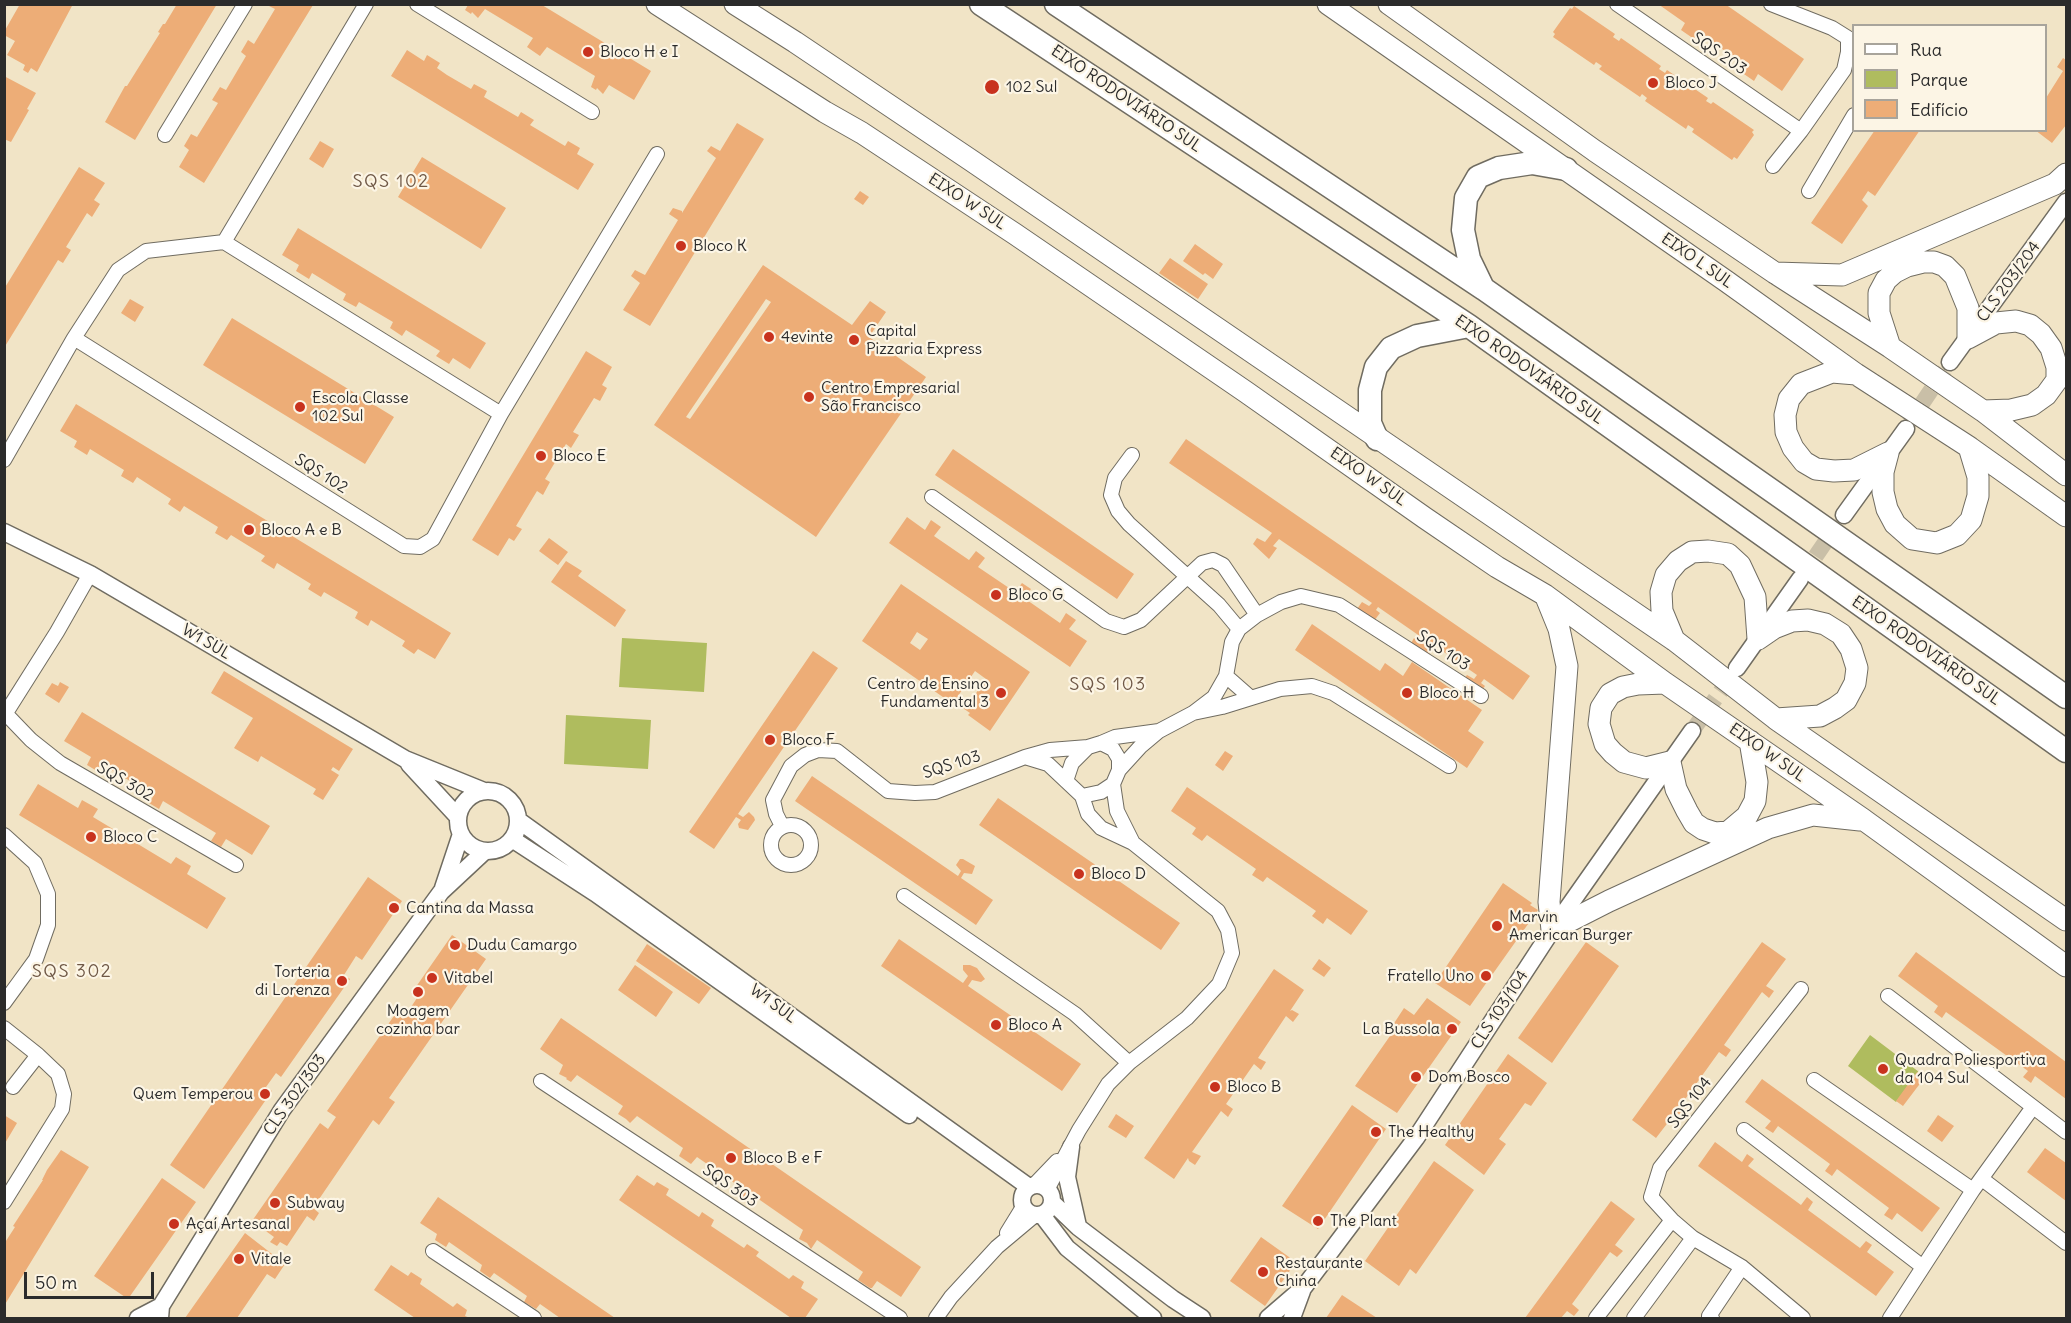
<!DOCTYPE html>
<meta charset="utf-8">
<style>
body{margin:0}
#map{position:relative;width:2071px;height:1323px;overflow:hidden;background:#f1e4c6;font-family:Delius,sans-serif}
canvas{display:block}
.frame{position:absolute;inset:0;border:6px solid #2b2b2b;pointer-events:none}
.legend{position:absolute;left:1852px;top:24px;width:195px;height:108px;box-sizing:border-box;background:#fcf5e5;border:2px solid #a8a49b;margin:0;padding:8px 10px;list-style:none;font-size:18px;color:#2b2b2b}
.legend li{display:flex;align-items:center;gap:12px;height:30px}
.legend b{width:30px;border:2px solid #a8a49b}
.scale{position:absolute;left:24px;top:1272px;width:130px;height:27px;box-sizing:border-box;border:3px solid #2b2b2b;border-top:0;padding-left:8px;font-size:18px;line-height:21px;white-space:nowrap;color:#2b2b2b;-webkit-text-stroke:4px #fcf5e5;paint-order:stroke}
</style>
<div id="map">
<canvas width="2071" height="1323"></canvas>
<div class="frame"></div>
<ul class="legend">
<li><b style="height:8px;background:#fff"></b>Rua</li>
<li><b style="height:16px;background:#afbc5e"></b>Parque</li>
<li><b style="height:16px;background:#edad77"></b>Edifício</li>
</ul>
<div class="scale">50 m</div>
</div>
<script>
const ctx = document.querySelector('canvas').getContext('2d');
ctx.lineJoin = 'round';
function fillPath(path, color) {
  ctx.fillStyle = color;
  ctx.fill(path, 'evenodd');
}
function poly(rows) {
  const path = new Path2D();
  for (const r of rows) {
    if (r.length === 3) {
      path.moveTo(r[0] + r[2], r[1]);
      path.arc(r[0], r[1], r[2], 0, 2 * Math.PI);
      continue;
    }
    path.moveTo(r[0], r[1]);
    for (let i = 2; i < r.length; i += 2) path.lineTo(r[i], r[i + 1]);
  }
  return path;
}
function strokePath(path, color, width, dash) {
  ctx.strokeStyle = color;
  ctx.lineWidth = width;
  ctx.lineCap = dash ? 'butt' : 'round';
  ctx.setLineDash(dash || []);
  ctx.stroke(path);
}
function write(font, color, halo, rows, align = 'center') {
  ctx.font = font + ' Delius,sans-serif';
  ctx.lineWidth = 4.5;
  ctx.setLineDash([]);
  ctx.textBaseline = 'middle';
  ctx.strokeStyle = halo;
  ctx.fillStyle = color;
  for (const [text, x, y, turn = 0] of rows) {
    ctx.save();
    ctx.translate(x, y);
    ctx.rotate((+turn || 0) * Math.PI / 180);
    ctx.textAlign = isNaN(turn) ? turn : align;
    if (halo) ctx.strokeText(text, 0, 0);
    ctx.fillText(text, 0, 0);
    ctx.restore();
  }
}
const green = poly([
 [622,638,707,643,704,692,619,687],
 [566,715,651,720,648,769,564,764],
 [1870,1035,1919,1072,1896,1102,1848,1066]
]);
const building = poly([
 [20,4,73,4,37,72,31,68,28,73,23,70,25,65,7,55,15,41,4,35,4,32],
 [177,4,217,4,135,140,105,122,125,86,127,86,160,33,158,32,163,24,165,24],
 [1658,4,1725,4,1804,59,1782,91,1758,74,1754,81,1741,72,1745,65,1698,32,1694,39,1681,30,1685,23],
 [267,5,313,5,204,183,179,167,189,150,184,146,191,134,197,137,218,103,212,100,220,87,226,90,246,56,241,52,248,40,254,44,275,9],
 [468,5,542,5,651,71,634,100,609,85,603,94,597,88,596,90,591,87,595,76,547,47,540,56,527,47,533,38,485,9,478,18,472,12,471,14,465,10],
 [1574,6,1615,34,1613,37,1619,41,1621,38,1661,66,1659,69,1665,73,1667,70,1708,98,1706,101,1711,104,1713,102,1754,130,1752,132,1754,135,1737,159,1734,157,1732,160,1692,132,1694,129,1688,125,1686,129,1645,101,1647,98,1642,94,1640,97,1599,69,1602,66,1596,62,1594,65,1553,37,1555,34,1553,32,1570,8,1572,9],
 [407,50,424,61,427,55,440,63,437,68,447,75,471,89,474,84,487,91,484,97,518,117,521,112,534,120,530,125,565,146,568,141,580,148,577,154,594,164,578,190,391,76],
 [2063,58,2066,60,2066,125,2052,143,2035,130,2046,130,2046,98,2063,71,2057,67],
 [4,76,36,93,27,109,29,110,11,142,4,139],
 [737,123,764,139,650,326,623,310,640,283,631,276,635,270,645,275,678,220,669,214,673,208,682,211,682,213,716,158,707,151,711,146,720,151],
 [1875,130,1920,130,1875,196,1868,191,1862,200,1868,206,1842,244,1811,223],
 [320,141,334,149,323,168,309,159],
 [422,157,506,208,481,249,398,197],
 [79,167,105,183,94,200,100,204,92,217,87,213,66,247,71,250,63,263,58,260,4,348,4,289],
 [860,191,869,197,863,205,854,199],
 [298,228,486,343,470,369,453,358,449,364,436,356,440,351,406,330,402,336,390,328,393,322,359,302,356,307,343,300,346,294,312,273,309,279,296,271,299,265,282,255],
 [1195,244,1223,264,1213,279,1205,273,1203,275,1183,261],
 [1170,258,1208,284,1198,299,1159,273],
 [763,265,852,325,870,301,886,312,869,337,926,377,816,537,654,425],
 [766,299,771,302,690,419,686,417],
 [130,299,144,307,135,322,121,313],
 [232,318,394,417,365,464,203,365],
 [586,351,612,367,602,385,607,388,600,401,594,398,573,432,579,435,571,448,566,444,545,479,550,482,543,495,537,491,516,526,522,529,514,541,509,538,498,556,472,540],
 [76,404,451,633,435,659,418,649,414,654,402,646,405,641,371,620,368,626,355,618,358,612,324,592,321,597,308,589,311,584,277,563,274,569,261,561,265,556,231,535,227,540,215,533,218,527,184,506,180,512,168,504,171,499,137,477,133,483,121,476,124,470,90,449,87,455,74,447,77,441,60,431],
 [1186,439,1530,676,1513,700,1484,679,1481,683,1485,686,1479,694,1462,681,1467,675,1474,679,1477,675,1431,643,1429,647,1432,650,1427,657,1410,645,1414,638,1422,642,1424,639,1378,607,1376,610,1380,613,1374,621,1357,609,1362,602,1369,606,1372,603,1279,539,1273,546,1277,548,1269,559,1253,544,1257,538,1265,542,1272,533,1169,463],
 [953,449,1134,574,1117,599,935,475],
 [907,517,925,530,931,520,941,527,934,536,969,560,976,551,985,558,978,567,1015,592,1022,583,1031,589,1024,598,1060,623,1066,613,1076,620,1069,629,1087,641,1070,667,889,543],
 [549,538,568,552,558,565,539,551],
 [566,561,582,571,578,576,626,610,615,627,551,582],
 [901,584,1030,672,990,731,968,715,970,713,954,702,953,704,862,641],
 [917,632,928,639,920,650,910,643],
 [975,671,986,679,972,699,969,697,965,701,958,696],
 [1312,624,1380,671,1385,663,1403,676,1412,662,1482,710,1468,731,1484,742,1467,768,1295,650],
 [813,651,838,668,738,814,743,817,749,812,754,817,755,820,748,830,739,828,738,824,741,820,736,817,714,849,689,832],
 [224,671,353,749,339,771,333,767,331,770,339,775,323,800,313,794,316,789,261,756,258,762,234,748,253,718,211,693],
 [60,682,69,687,59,703,45,694,52,683,58,686],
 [82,712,270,826,252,855,226,839,221,847,211,841,216,833,163,801,159,809,149,803,154,795,101,764,97,771,87,765,91,757,64,741],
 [1225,751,1233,756,1223,771,1215,765],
 [812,776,958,876,961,871,956,865,960,859,963,859,975,866,972,874,964,873,961,878,993,900,976,925,795,801],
 [38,784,78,808,82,800,98,809,93,817,171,864,176,857,191,866,187,874,226,898,207,929,19,815],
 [1187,787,1368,911,1351,935,1327,918,1323,924,1312,916,1316,911,1267,877,1263,882,1252,875,1256,869,1207,835,1202,841,1192,834,1196,828,1171,811],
 [998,798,1180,923,1161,950,979,825],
 [368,877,402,901,362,960,356,956,344,975,350,979,281,1077,276,1073,266,1087,272,1091,204,1189,170,1165],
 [1503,883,1532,903,1530,905,1538,910,1470,1006,1435,983],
 [452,935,486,959,389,1098,395,1102,379,1125,373,1120,313,1208,319,1213,314,1221,307,1216,287,1246,280,1242,277,1246,270,1242,274,1237,252,1221,320,1123,328,1129,336,1117,327,1111,396,1013,403,1019,417,998,411,994],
 [899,939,963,983,968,976,963,970,963,965,970,965,977,968,985,979,981,982,972,980,968,986,1081,1064,1062,1091,881,966],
 [1586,942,1619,966,1552,1063,1518,1038],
 [1762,942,1786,959,1766,986,1774,991,1769,998,1762,992,1724,1045,1731,1050,1726,1057,1719,1052,1681,1105,1688,1110,1683,1117,1676,1112,1656,1138,1632,1120],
 [647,944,711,988,699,1004,636,961],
 [1916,952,2066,1062,2066,1099,2035,1076,2031,1083,2023,1077,2028,1071,1946,1012,1942,1018,1934,1012,1938,1006,1898,976],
 [1319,959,1331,968,1324,977,1312,969],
 [635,965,673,992,656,1017,618,990],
 [1274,969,1304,990,1290,1011,1292,1010,1299,1014,1293,1022,1286,1016,1258,1058,1266,1062,1261,1070,1254,1064,1226,1104,1233,1109,1228,1117,1221,1111,1192,1152,1201,1156,1195,1165,1189,1161,1188,1158,1174,1179,1144,1158],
 [1427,998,1461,1022,1397,1113,1355,1086,1390,1036,1392,1033,1389,1031,1404,1008,1414,1015],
 [561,1018,921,1267,901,1297,877,1281,872,1288,870,1288,858,1280,863,1272,817,1240,811,1249,807,1243,799,1239,803,1230,757,1198,752,1206,750,1206,738,1197,743,1189,697,1157,691,1164,679,1156,683,1148,637,1116,630,1123,626,1119,618,1114,623,1106,577,1075,571,1082,566,1079,567,1078,559,1074,563,1065,540,1049],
 [1508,1054,1547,1083,1531,1106,1525,1103,1499,1139,1506,1144,1484,1175,1445,1145],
 [1917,1072,1925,1077,1903,1106,1896,1101],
 [1762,1079,1940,1208,1922,1232,1897,1213,1892,1220,1884,1215,1889,1208,1837,1169,1832,1176,1825,1171,1830,1164,1778,1126,1773,1133,1765,1128,1771,1121,1745,1102],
 [1352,1105,1386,1129,1318,1229,1282,1206],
 [1116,1114,1134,1126,1126,1138,1108,1127],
 [4,1115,17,1123,4,1145],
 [1938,1115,1954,1126,1942,1142,1927,1131],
 [1715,1142,1742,1162,1747,1154,1754,1159,1748,1166,1801,1205,1807,1197,1813,1202,1808,1210,1860,1248,1866,1241,1872,1245,1867,1252,1894,1272,1876,1296,1698,1166],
 [2045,1148,2066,1163,2066,1201,2027,1172],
 [61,1150,89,1167,4,1306,4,1244,15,1227,13,1226,43,1180,42,1180,47,1170],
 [1434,1161,1474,1190,1416,1274,1410,1269,1399,1286,1365,1261],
 [637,1175,654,1186,657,1182,669,1189,666,1195,699,1217,702,1212,714,1220,711,1226,744,1248,747,1244,759,1252,756,1256,789,1279,793,1275,804,1282,801,1288,818,1299,805,1318,791,1318,619,1200],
 [162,1178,196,1202,128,1299,94,1276],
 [438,1197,615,1318,560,1318,540,1304,536,1309,524,1302,527,1296,494,1273,490,1278,480,1271,482,1265,449,1242,446,1247,435,1240,437,1234,420,1223],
 [1611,1201,1635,1219,1615,1245,1623,1251,1617,1257,1610,1252,1572,1304,1579,1310,1574,1316,1567,1311,1561,1318,1525,1318],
 [245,1233,285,1264,275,1279,267,1274,237,1318,185,1318],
 [1261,1237,1296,1262,1265,1306,1230,1281],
 [391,1265,408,1276,411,1272,422,1279,420,1284,453,1307,457,1303,467,1310,465,1316,470,1318,415,1318,374,1290],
 [1342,1295,1377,1318,1326,1318]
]);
const tertiaryTunnel = poly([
 [1909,423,1950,362],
 [1802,576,1844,515],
 [1692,731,1734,673]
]);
const minor = poly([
 [417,4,592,112],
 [1617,4,1801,131],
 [1771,4,1832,28,1848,38,1848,52,1844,70,1801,131,1773,166],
 [165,135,245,4],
 [1809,191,1854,115],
 [224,242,501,414],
 [74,338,404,546,420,547,433,539,501,414,657,154],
 [1132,455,1115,478,1111,495,1118,511,1129,524,1219,605,1239,629],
 [4,460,74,338,118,270,146,251,224,242,366,4],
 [932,497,1106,621,1124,627,1141,620,1202,563,1213,560,1223,565,1257,615],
 [1226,676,1251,698],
 [1193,713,1214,697,1226,676,1232,642,1239,629,1257,615,1281,602,1301,596,1339,605,1481,696],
 [6,714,31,740,60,763,236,865],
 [4,716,57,632,90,574],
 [1101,743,1115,737,1159,731],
 [1025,757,1048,764,1082,796,1088,814,1101,828,1133,843,1218,911,1228,930,1232,953,1219,984,1187,1018,1129,1063],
 [1119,770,1140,747,1159,731,1193,713,1222,707,1280,689,1312,686,1333,693,1449,766],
 [1066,781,1072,763,1088,747,1101,743,1113,749,1119,759,1119,770,1113,784,1117,811,1133,843],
 [1082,796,1101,792,1113,784],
 [791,845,20],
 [782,826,776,814,773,800,791,766,805,755,818,750,837,751,888,791,915,793,935,792,1025,757,1050,750,1088,747],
 [4,835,35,863,48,894,48,925,36,959,4,1003],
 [904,896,1075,1014,1129,1063,1108,1084,1079,1130,1048,1188],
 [1801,989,1660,1168,1651,1197,1672,1220,1693,1238,1742,1267,1803,1318],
 [1888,996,2066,1132],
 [4,1028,38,1055,58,1074,64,1094,62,1109,4,1202],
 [1814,1080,1973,1190],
 [541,1081,900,1318],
 [13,1087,38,1055],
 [1744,1130,1923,1267],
 [1982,1179,2066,1243],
 [1034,1185,1057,1161],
 [1007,1233,1023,1207],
 [433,1251,534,1318],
 [936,1318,951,1297,997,1247,1034,1216],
 [1596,1318,1672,1220],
 [1634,1318,1693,1238],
 [1712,1318,1709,1316,1742,1267],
 [1890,1318,1973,1190,2033,1107]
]);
const tertiary = poly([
 [1950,362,2066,202],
 [1844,515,1906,429],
 [4,532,90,574,405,759,484,791],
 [1737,668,1800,579],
 [409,764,458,817],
 [488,821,30],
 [518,820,1029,1187],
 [512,839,595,893,909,1115],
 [443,888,461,834],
 [1071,1147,1067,1177,1078,1226],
 [1037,1200,15],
 [1053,1203,1078,1227,1173,1299,1202,1318],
 [1042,1215,1067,1248,1153,1318],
 [138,1318,161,1306],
 [160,1318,161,1306,282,1110,441,892,485,851],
 [1268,1318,1304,1287,1416,1138,1552,930,1692,731],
 [1292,1318,1302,1291]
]);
const primary = poly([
 [657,4,825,112,862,133,1015,234,1246,392,1425,518,1497,567,1545,595,1665,683,1864,820,2066,966],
 [735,4,795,42,972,161,1674,640,1776,719,2066,920],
 [1328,4,1726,281,1856,374,1969,447,2066,516],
 [1389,4,1595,151,1775,273,1890,347,1983,411,2066,475],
 [1775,273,1842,275,2055,184,2066,174],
 [1890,347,1879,313,1879,293,1886,280,1895,272,1907,266,1923,262,1934,262,1945,266,1955,276,1968,308,1968,338,1996,323,2016,321,2030,325,2041,334,2051,348,2057,367,2057,380,2046,395,2032,405,2011,410,1983,411],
 [1856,374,1832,372,1801,384,1789,399,1785,415,1786,432,1793,448,1804,462,1816,469,1834,471,1854,470,1888,453],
 [1888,453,1883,472,1883,492,1887,509,1895,524,1912,539,1937,543,1957,535,1971,520,1978,496,1978,477,1969,447],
 [1546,597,1559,629,1567,666,1549,902,1552,930,1609,901,1768,828,1813,815,1860,820],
 [1758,639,1774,628,1792,621,1808,620,1825,624,1841,634,1851,649,1857,668,1855,683,1846,700,1835,708,1820,716,1776,719],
 [1674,640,1662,611,1661,592,1666,575,1678,561,1692,552,1708,551,1728,554,1740,565,1755,597,1758,639],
 [1665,683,1638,684,1623,687,1610,694,1601,708,1599,724,1605,744,1613,753,1624,762,1646,768,1670,762,1676,789,1687,811,1694,823,1703,829,1715,833,1728,832,1747,816,1755,801,1757,782,1750,741]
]);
const trunk = poly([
 [981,4,1469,326,2066,751],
 [1056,4,1484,289,2066,697],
 [1483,288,1469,259,1463,230,1466,198,1478,177,1499,168,1532,163,1566,169],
 [1377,439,1370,423,1370,390,1376,367,1391,348,1417,336,1469,326]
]);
const markers = [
 [588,52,6,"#c8321e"],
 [1653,83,6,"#c8321e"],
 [992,87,8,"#c8321e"],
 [681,246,6,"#c8321e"],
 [769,337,6,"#c8321e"],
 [854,340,6,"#c8321e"],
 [809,397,6,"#c8321e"],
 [300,407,6,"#c8321e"],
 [541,456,6,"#c8321e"],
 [249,530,6,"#c8321e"],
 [996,595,6,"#c8321e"],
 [1001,693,6,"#c8321e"],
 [1407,693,6,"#c8321e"],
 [770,740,6,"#c8321e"],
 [91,837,6,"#c8321e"],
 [1079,874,6,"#c8321e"],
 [394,908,6,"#c8321e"],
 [1497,926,6,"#c8321e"],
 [455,945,6,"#c8321e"],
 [1486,976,6,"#c8321e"],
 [432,978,6,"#c8321e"],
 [342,981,6,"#c8321e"],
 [418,992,6,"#c8321e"],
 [996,1025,6,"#c8321e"],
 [1452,1029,6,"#c8321e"],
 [1883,1069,6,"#c8321e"],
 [1416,1077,6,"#c8321e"],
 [1215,1087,6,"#c8321e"],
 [265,1094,6,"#c8321e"],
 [1376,1132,6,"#c8321e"],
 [731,1158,6,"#c8321e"],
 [275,1203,6,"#c8321e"],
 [1318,1221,6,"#c8321e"],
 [174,1224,6,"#c8321e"],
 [239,1259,6,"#c8321e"],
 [1263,1272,6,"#c8321e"]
];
const poiNames = [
 ["Bloco H e I",600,52],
 ["Bloco J",1665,83],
 ["102 Sul",1006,87],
 ["Bloco K",693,246],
 ["Capital",866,331],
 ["Pizzaria Express",866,349],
 ["4evinte",781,337],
 ["Centro Empresarial",821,388],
 ["São Francisco",821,406],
 ["Escola Classe",312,398],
 ["102 Sul",312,416],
 ["Bloco E",553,456],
 ["Bloco A e B",261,530],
 ["Bloco G",1008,595],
 ["Centro de Ensino",989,684,"right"],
 ["Fundamental 3",989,702,"right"],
 ["Bloco H",1419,693],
 ["Bloco F",782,740],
 ["Bloco C",103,837],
 ["Bloco D",1091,874],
 ["Cantina da Massa",406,908],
 ["Marvin",1509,917],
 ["American Burger",1509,935],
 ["Dudu Camargo",467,945],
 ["Torteria",330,972,"right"],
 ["di Lorenza",330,990,"right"],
 ["Fratello Uno",1474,976,"right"],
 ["Vitabel",444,978],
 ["Moagem",418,1011,"center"],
 ["cozinha bar",418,1029,"center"],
 ["Bloco A",1008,1025],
 ["La Bussola",1440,1029,"right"],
 ["Quadra Poliesportiva",1895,1060],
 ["da 104 Sul",1895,1078],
 ["Dom Bosco",1428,1077],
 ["Bloco B",1227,1087],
 ["Quem Temperou",253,1094,"right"],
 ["The Healthy",1388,1132],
 ["Bloco B e F",743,1158],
 ["Subway",287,1203],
 ["The Plant",1330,1221],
 ["Açaí Artesanal",186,1224],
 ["Vitale",251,1259],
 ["Restaurante",1275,1263],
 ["China",1275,1281]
];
const streetNames = [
 ["SQS 203",1719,54,34],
 ["EIXO RODOVIÁRIO SUL",1126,99,34],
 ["EIXO W SUL",967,202,33],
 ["EIXO L SUL",1697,261,35],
 ["CLS 203/204",2009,282,-54],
 ["EIXO RODOVIÁRIO SUL",1529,370,35],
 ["SQS 102",321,474,32],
 ["EIXO W SUL",1368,477,35],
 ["W1 SUL",206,642,30],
 ["SQS 103",1443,651,33],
 ["EIXO RODOVIÁRIO SUL",1926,651,35],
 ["EIXO W SUL",1767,753,35],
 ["SQS 103",952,765,-18],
 ["SQS 302",125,782,30],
 ["W1 SUL",773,1004,36],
 ["CLS 103/104",1500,1010,-57],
 ["CLS 302/303",295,1095,-55],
 ["SQS 104",1690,1103,-52],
 ["SQS 303",730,1186,34]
];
const neighbourhoodNames = [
 ["SQS 102",391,182],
 ["SQS 103",1108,685],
 ["SQS 302",72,972]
];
fillPath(green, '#afbc5e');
fillPath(building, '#edad77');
strokePath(tertiaryTunnel, '#c9bfa7', 16, [16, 8]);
strokePath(minor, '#706c61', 16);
strokePath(tertiary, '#706c61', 19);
strokePath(primary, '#706c61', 23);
strokePath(trunk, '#706c61', 25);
strokePath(minor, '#fff', 14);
strokePath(tertiary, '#fff', 16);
strokePath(primary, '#fff', 21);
strokePath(trunk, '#fff', 22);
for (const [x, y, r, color] of markers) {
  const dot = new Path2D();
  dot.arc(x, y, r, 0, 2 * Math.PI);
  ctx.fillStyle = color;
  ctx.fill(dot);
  strokePath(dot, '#fcf5e5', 2);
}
write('16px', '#2b2b2b', '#fcf5e5', poiNames, 'left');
write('16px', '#2b2b2b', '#fcf5e5', streetNames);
ctx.letterSpacing = '1.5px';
write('18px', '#6f5846', '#fcf5e5', neighbourhoodNames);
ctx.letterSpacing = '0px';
</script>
